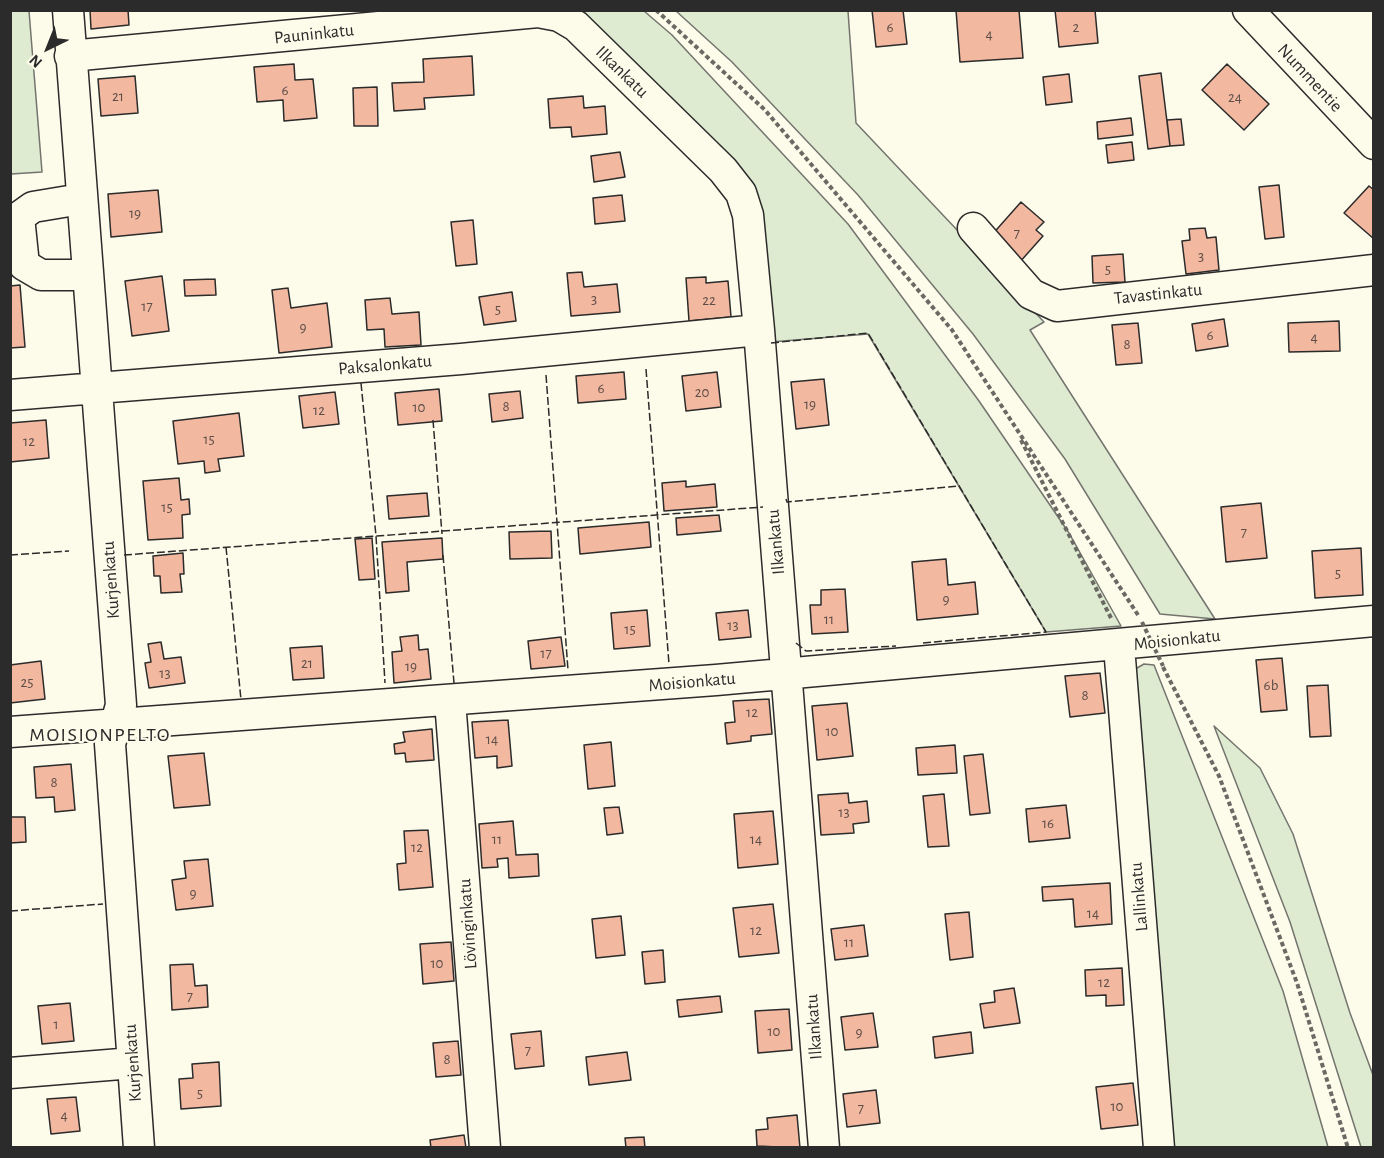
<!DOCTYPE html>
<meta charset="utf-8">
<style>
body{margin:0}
#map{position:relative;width:1384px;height:1158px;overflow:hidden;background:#fdfbea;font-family:"Alegreya Sans",sans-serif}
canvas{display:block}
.frame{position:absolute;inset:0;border:12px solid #2b2b2b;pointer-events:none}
.north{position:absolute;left:18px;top:18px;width:60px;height:60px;-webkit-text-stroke:4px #fdfbea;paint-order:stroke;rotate:223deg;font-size:16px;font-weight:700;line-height:24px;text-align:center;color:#2b2b2b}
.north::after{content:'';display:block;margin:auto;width:21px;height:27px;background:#2b2b2b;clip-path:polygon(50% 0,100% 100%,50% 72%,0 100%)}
</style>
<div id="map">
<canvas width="1384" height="1158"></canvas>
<div class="frame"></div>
<div class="north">N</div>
</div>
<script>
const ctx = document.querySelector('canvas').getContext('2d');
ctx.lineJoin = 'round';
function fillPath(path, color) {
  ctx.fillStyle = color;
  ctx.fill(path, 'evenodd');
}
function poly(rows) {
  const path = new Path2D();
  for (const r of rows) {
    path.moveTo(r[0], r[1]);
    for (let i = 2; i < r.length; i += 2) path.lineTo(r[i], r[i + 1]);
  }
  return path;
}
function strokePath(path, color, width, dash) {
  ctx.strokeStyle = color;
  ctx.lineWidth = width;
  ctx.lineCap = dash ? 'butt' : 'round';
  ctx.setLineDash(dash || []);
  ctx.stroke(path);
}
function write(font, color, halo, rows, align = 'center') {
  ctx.font = font + ' "Alegreya Sans",sans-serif';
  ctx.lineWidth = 4.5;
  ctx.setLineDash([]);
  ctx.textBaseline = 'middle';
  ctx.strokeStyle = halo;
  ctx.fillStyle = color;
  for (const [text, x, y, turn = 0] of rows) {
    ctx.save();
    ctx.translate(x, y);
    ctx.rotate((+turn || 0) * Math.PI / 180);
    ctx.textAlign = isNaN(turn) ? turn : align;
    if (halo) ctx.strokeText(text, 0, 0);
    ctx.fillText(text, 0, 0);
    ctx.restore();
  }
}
const green = poly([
 [11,10,29,11,42,172,11,174,11,10],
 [565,11,644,11,672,35,848,224,979,401,1069,533,1121,626,1046,632,868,334,771,342,755,202,565,11],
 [676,11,848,11,856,123,1044,322,1030,330,1215,619,1160,614,1065,459,973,334,858,195,732,62,676,11],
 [1144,664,1154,665,1283,991,1328,1147,1173,1147,1131,680,1137,668,1144,664],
 [1214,726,1260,768,1293,834,1350,1013,1373,1075,1373,1147,1361,1147,1290,922,1214,726]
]);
const building = poly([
 [90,10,128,10,129,25,91,29,90,10],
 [872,10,903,10,907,44,876,47,872,10],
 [956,10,1019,10,1023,58,960,62,956,10],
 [1055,10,1095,10,1098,43,1059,47,1055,10],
 [472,56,474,95,424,98,425,109,394,111,392,83,424,82,423,59,472,56],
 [294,64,295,80,313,79,317,118,284,121,283,100,257,102,254,67,294,64],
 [1227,64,1269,104,1244,130,1202,90,1227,64],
 [1161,73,1170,146,1148,149,1139,76,1161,73],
 [1069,74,1072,102,1046,105,1043,77,1069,74],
 [135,76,138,113,101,116,98,79,135,76],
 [377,87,378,126,354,126,353,88,377,87],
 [583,96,584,108,605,106,607,134,572,137,571,127,550,128,548,99,583,96],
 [1131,118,1133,135,1098,139,1097,122,1131,118],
 [1181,119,1184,145,1170,146,1167,120,1181,119],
 [1132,142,1134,160,1108,163,1106,145,1132,142],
 [620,152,625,177,594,182,591,156,620,152],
 [1279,185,1284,237,1265,239,1259,187,1279,185],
 [1369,186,1374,190,1374,239,1344,213,1369,186],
 [158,190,162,232,111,237,108,194,158,190],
 [622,195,625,221,595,224,593,198,622,195],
 [1021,202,1044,222,1036,230,1043,236,1019,263,990,237,1021,202],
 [473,220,477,264,456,266,451,222,473,220],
 [1205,228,1207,238,1216,237,1219,270,1186,274,1182,241,1190,240,1189,229,1205,228],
 [1123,254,1125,282,1093,283,1092,256,1123,254],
 [582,272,584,287,617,284,620,312,571,316,567,273,582,272],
 [162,276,169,331,132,336,125,281,162,276],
 [706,277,706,283,728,281,731,317,689,321,686,278,706,277],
 [215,279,216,295,185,296,184,280,215,279],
 [20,285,25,347,10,348,10,286,20,285],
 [288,288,291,308,327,303,332,347,279,353,272,290,288,288],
 [512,292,516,321,484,325,479,297,512,292],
 [390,298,392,314,419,312,421,345,385,347,384,329,367,330,365,300,390,298],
 [1224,319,1228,346,1196,351,1192,324,1224,319],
 [1339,321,1340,351,1289,352,1288,323,1339,321],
 [1138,323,1142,363,1116,365,1112,325,1138,323],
 [624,372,626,399,578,403,576,376,624,372],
 [717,372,721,407,686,411,682,376,717,372],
 [824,379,829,425,796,429,791,382,824,379],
 [439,389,442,421,398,425,395,393,439,389],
 [520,391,523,418,492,422,489,394,520,391],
 [335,392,339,424,303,428,299,396,335,392],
 [239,413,244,456,218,459,220,471,205,473,204,461,178,464,173,421,239,413],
 [46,420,49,458,10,462,10,423,46,420],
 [179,478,181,500,189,499,190,514,182,515,183,538,148,540,143,481,179,478],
 [686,481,686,487,715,484,717,507,664,511,662,483,686,481],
 [427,493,429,516,389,519,387,496,427,493],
 [1261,503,1267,558,1226,562,1221,507,1261,503],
 [719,515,721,531,677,535,676,518,719,515],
 [649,522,651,547,580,554,578,528,649,522],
 [551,531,552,558,510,559,509,532,551,531],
 [372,538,375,579,359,580,355,539,372,538],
 [442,538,443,559,407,562,409,591,386,593,382,542,442,538],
 [1361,548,1363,595,1315,598,1312,551,1361,548],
 [183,553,184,574,180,574,182,592,161,593,160,576,154,576,153,556,183,553],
 [946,559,948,585,975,582,978,614,917,620,912,562,946,559],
 [845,589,848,632,812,634,810,605,821,605,821,590,845,589],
 [647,610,650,646,614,649,611,613,647,610],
 [748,610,751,637,719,640,716,613,748,610],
 [418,635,419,650,428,649,431,679,394,683,392,652,402,651,400,637,418,635],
 [561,637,565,666,531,669,528,641,561,637],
 [161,642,164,659,181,657,185,683,149,688,145,663,151,662,148,644,161,642],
 [322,646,324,678,293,680,290,648,322,646],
 [1282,658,1287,710,1261,712,1256,660,1282,658],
 [41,661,45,699,10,703,10,665,41,661],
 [1100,673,1105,713,1070,717,1065,676,1100,673],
 [1328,685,1331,736,1310,737,1307,686,1328,685],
 [769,699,772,734,751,736,751,741,727,744,725,723,735,722,733,701,769,699],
 [847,703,853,756,817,760,812,706,847,703],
 [508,720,512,766,497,768,497,756,475,758,472,722,508,720],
 [432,729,434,760,406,762,405,753,395,754,394,744,405,742,403,732,432,729],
 [611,742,615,786,588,789,584,745,611,742],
 [955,745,957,773,918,775,916,748,955,745],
 [204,753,210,805,174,808,168,756,204,753],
 [983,754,990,813,970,815,964,756,983,754],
 [71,764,75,810,55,812,54,797,36,798,34,767,71,764],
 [848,793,849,803,867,801,869,822,853,824,854,833,821,835,818,795,848,793],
 [944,794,949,846,928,847,923,796,944,794],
 [1066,805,1070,838,1029,842,1026,809,1066,805],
 [619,807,623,833,607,835,604,808,619,807],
 [773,811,778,864,738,868,734,814,773,811],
 [10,817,25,817,26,842,10,843,10,817],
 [513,821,516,855,538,854,539,876,509,878,508,858,497,859,498,867,482,868,479,824,513,821],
 [428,830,433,887,399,890,397,864,406,863,404,831,428,830],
 [208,859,213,906,176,910,172,880,186,878,184,861,208,859],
 [1110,883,1112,924,1075,927,1073,899,1043,901,1042,887,1110,883],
 [773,904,779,953,739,957,733,908,773,904],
 [969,912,973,957,950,960,945,914,969,912],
 [621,916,625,955,596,958,592,919,621,916],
 [864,925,868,956,835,960,831,929,864,925],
 [451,942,454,981,423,984,420,944,451,942],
 [663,950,665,982,645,984,642,952,663,950],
 [193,964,195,986,207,985,208,1007,172,1010,170,965,193,964],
 [1122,968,1124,1005,1106,1006,1106,995,1086,996,1085,970,1122,968],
 [1014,988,1020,1023,984,1028,980,1004,995,1002,994,991,1014,988],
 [720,996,722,1012,679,1017,677,1000,720,996],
 [70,1003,74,1041,42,1044,38,1006,70,1003],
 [789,1009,792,1050,758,1053,755,1011,789,1009],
 [873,1013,878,1047,845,1050,841,1017,873,1013],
 [541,1031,544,1066,515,1069,511,1034,541,1031],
 [971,1032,973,1053,935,1058,933,1037,971,1032],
 [458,1041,461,1075,436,1077,433,1043,458,1041],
 [627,1052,631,1080,589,1085,586,1057,627,1052],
 [219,1062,221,1106,181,1109,179,1079,193,1078,192,1064,219,1062],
 [1133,1083,1138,1125,1101,1129,1096,1087,1133,1083],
 [876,1090,880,1123,847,1127,843,1094,876,1090],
 [76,1097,80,1131,51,1134,47,1099,76,1097],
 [797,1115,800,1148,757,1146,756,1130,768,1129,767,1118,797,1115],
 [464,1135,466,1148,431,1148,430,1140,464,1135],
 [644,1137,645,1148,626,1148,625,1138,644,1137]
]);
const path = poly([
 [656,10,765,110,952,330,1138,615],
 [1021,440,1111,618],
 [1163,667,1219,776,1297,983,1348,1148]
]);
const minor = poly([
 [68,10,121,705,110,744,139,1148],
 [1248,10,1374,144],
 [70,56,538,12,559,16,576,26,723,170,741,193,748,215,759,330,824,1148],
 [81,199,33,207,19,217,24,265,41,275,87,275],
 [973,228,1031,294,1057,306,1374,270],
 [10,395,461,359,759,330],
 [1119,646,1159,1148],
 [450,701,485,1148],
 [10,732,716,680,1374,621],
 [10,1073,133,1063]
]);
const pathBridge = poly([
 [1142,622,1163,666]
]);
const fence = poly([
 [771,343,868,333,1046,632,922,643],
 [646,369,669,664],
 [546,375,568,670],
 [361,383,376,536,385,683],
 [433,420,442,534],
 [786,499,787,502,959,486],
 [226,547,241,700],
 [10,555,69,551],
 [124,555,763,507],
 [443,555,454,683],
 [796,643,806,651,896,646],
 [10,911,103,904]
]);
const numberNames = [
 ["6",890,27],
 ["2",1076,27],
 ["4",989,34],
 ["6",285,90],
 ["21",118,96],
 ["24",1235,97],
 ["19",135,213],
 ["7",1017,233],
 ["3",1201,256],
 ["5",1108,269],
 ["3",594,299],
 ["22",709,300],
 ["17",147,306],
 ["5",498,309],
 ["9",303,327],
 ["6",1210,335],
 ["4",1314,337],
 ["8",1127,344],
 ["6",601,388],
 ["20",702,392],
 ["19",810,404],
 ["8",506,406],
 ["10",419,407],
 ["12",319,410],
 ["15",209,439],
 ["12",29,441],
 ["15",167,507],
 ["7",1244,532],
 ["5",1338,573],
 ["9",946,599],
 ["11",829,619],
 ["13",733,625],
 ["15",630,629],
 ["17",546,653],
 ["21",307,663],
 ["19",411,666],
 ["13",165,673],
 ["25",27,682],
 ["6b",1271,685],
 ["8",1085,695],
 ["12",752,712],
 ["10",832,731],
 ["14",492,739],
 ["8",54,782],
 ["13",844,812],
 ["16",1048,823],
 ["11",497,839],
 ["14",756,839],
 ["12",417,847],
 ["9",193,893],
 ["14",1093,913],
 ["12",756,930],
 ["11",849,942],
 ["10",437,963],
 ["12",1104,982],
 ["7",190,996],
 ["1",56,1024],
 ["10",774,1031],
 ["9",859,1032],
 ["7",528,1050],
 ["8",447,1059],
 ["5",200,1093],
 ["10",1117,1106],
 ["7",861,1108],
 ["4",64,1115]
];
const streetNames = [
 ["Pauninkatu",314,34,-6],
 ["Ilkankatu",622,72,44],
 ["Nummentie",1310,78,47],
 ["Tavastinkatu",1158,294,-6],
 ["Paksalonkatu",385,365,-5],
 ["Ilkankatu",776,542,-95],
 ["Kurjenkatu",111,580,-94],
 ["Moisionkatu",1177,640,-6],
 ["Moisionkatu",692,682,-5],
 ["Lallinkatu",1139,897,-95],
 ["Lövinginkatu",468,924,-94],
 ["Ilkankatu",814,1027,-94],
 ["Kurjenkatu",133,1063,-94]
];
const neighbourhoodNames = [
 ["MOISIONPELTO",100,735]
];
fillPath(green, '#deebd1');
strokePath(green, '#74746e', 1.5);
fillPath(building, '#f2b8a0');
strokePath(building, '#2b2b2b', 1.5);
strokePath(minor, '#2b2b2b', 33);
strokePath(path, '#6a6964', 4, [4.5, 3]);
strokePath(minor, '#fdfbea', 30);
strokePath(pathBridge, '#6a6964', 4, [4.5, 3]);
strokePath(fence, '#2b2b2b', 1.5, [8, 3]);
write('15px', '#5d4e48', null, numberNames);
write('18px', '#2b2b2b', '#fdfbea', streetNames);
ctx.letterSpacing = '1.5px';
write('20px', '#2b2b2b', '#fdfbea', neighbourhoodNames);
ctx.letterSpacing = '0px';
</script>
